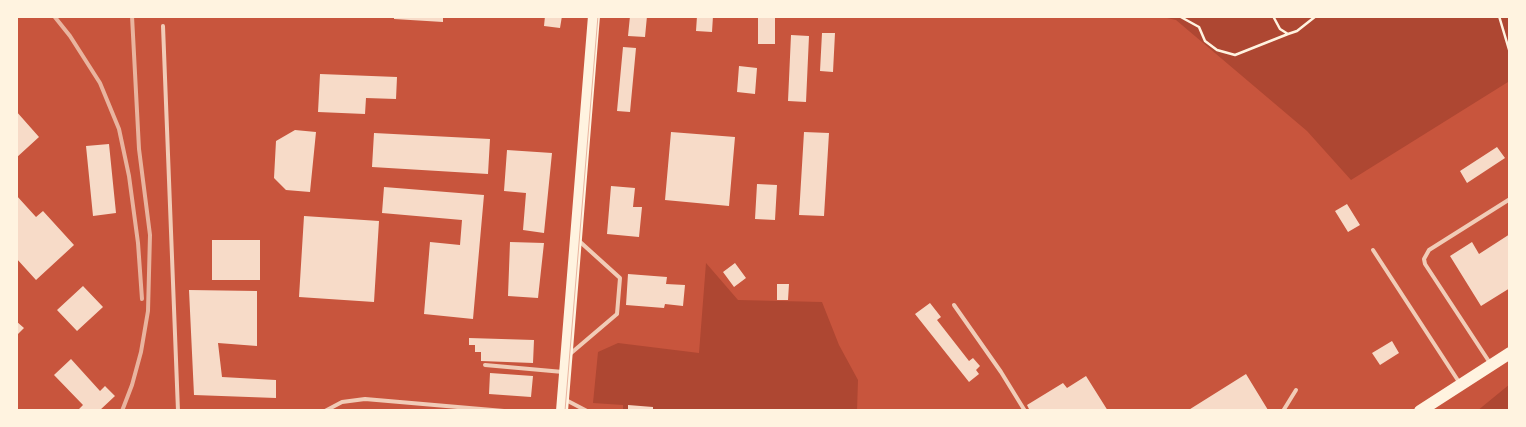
<!DOCTYPE html>
<style>
body{margin:0}
#map{position:relative;width:1526px;height:427px;overflow:hidden;background:#c8553d;font-family:Georgia,serif}
canvas{display:block}
.frame{position:absolute;inset:0;border:18px solid #fff3e0;pointer-events:none}
</style>
<div id="map">
<canvas width="1526" height="427"></canvas>
<div class="frame"></div>
</div>
<script>
const ctx = document.querySelector('canvas').getContext('2d');
ctx.lineJoin = 'round';
function fillPath(path, color) {
  ctx.fillStyle = color;
  ctx.fill(path, 'evenodd');
}
function poly(rows) {
  const path = new Path2D();
  for (const r of rows) {
    path.moveTo(r[0], r[1]);
    for (let i = 2; i < r.length; i += 2) path.lineTo(r[i], r[i + 1]);
  }
  return path;
}
function strokePath(path, color, width, dash) {
  ctx.strokeStyle = color;
  ctx.lineWidth = width;
  ctx.lineCap = dash ? 'butt' : 'round';
  ctx.setLineDash(dash || []);
  ctx.stroke(path);
}
const green = poly([
 [1158,16,1510,16,1510,84,1508,82,1351,180,1307,131,1176,20],
 [706,263,738,300,822,302,839,345,858,380,857,411,623,411,623,405,593,403,598,352,618,343,699,353],
 [1510,384,1510,411,1477,411]
]);
const building = poly([
 [394,16,443,16,443,22,394,19],
 [545,16,562,16,560,28,544,26],
 [630,16,647,16,645,37,628,36],
 [697,16,713,16,712,32,696,31],
 [758,16,775,16,775,44,758,44],
 [822,33,835,33,833,72,820,71],
 [791,35,809,36,806,102,788,101],
 [623,47,636,48,630,112,617,111],
 [739,66,757,68,755,94,737,92],
 [320,74,397,77,396,99,366,98,365,114,318,112],
 [16,111,39,137,16,158],
 [295,130,316,132,310,192,286,190,274,178,276,141],
 [671,132,735,137,729,206,665,200],
 [804,132,829,133,824,216,799,215],
 [374,133,490,139,488,174,372,167],
 [109,144,116,213,93,216,86,146],
 [1497,147,1505,158,1467,183,1460,171],
 [507,150,552,153,544,233,523,230,526,193,504,191],
 [757,184,777,185,775,220,755,219],
 [611,186,635,188,633,207,642,207,639,237,607,234],
 [384,187,484,195,473,319,424,314,430,242,460,245,462,220,382,213],
 [16,195,36,217,43,211,74,245,36,280,16,258],
 [1347,204,1360,225,1348,232,1335,211],
 [304,216,379,221,374,302,299,297],
 [1510,234,1510,288,1481,306,1450,256,1472,242,1479,254],
 [212,240,260,240,260,280,212,280],
 [510,242,544,243,538,298,508,296],
 [735,263,746,278,734,287,723,272],
 [628,274,667,277,666,284,685,285,683,306,665,304,664,308,626,305],
 [777,284,789,284,788,300,777,300],
 [83,286,103,307,77,331,57,310],
 [189,290,257,291,257,346,218,343,222,377,276,380,276,398,194,395],
 [930,303,941,317,937,320,969,361,973,358,980,366,976,370,979,374,969,382,915,314],
 [16,321,24,328,16,336],
 [469,338,534,340,533,363,481,361,481,352,475,352,475,345,469,345],
 [1392,341,1399,353,1380,365,1372,353],
 [71,359,100,391,105,386,115,396,99,411,77,411,83,405,54,375],
 [490,373,533,376,531,397,489,394],
 [1246,374,1268,410,1267,411,1187,411],
 [1086,376,1108,411,1030,411,1027,405,1063,383,1067,388],
 [628,405,653,407,653,411,628,411]
]);
const path = poly([
 [1179,16,1199,27,1205,41,1217,50,1235,55,1288,34],
 [1273,16,1280,29,1288,34,1297,31,1316,16],
 [1499,16,1510,53]
]);
const service = poly([
 [163,26,178,411],
 [1373,250,1459,382],
 [954,305,1001,372,1025,411],
 [570,354,617,314,620,278,578,240],
 [1490,363,1425,264,1424,259,1429,250,1510,199],
 [485,365,563,372],
 [564,399,587,411],
 [325,411,342,402,365,399,504,411],
 [1283,411,1296,390]
]);
const primary = poly([
 [562,411,594,16],
 [1420,411,1510,353]
]);
const tram = poly([
 [565,411,598,16]
]);
const rail = poly([
 [54,16,70,36,100,83,119,129,129,176,138,243,142,299],
 [122,411,132,385,141,352,148,311,150,235,139,149,132,16]
]);
fillPath(green, '#ae4732');
fillPath(building, '#f7dbc8');
strokePath(path, '#fff3e0', 2.5);
strokePath(service, '#f1ccb7', 4);
strokePath(primary, '#fff3e0', 12);
strokePath(tram, '#e9b49f', 1);
strokePath(rail, '#e9b49f', 4);
</script>
